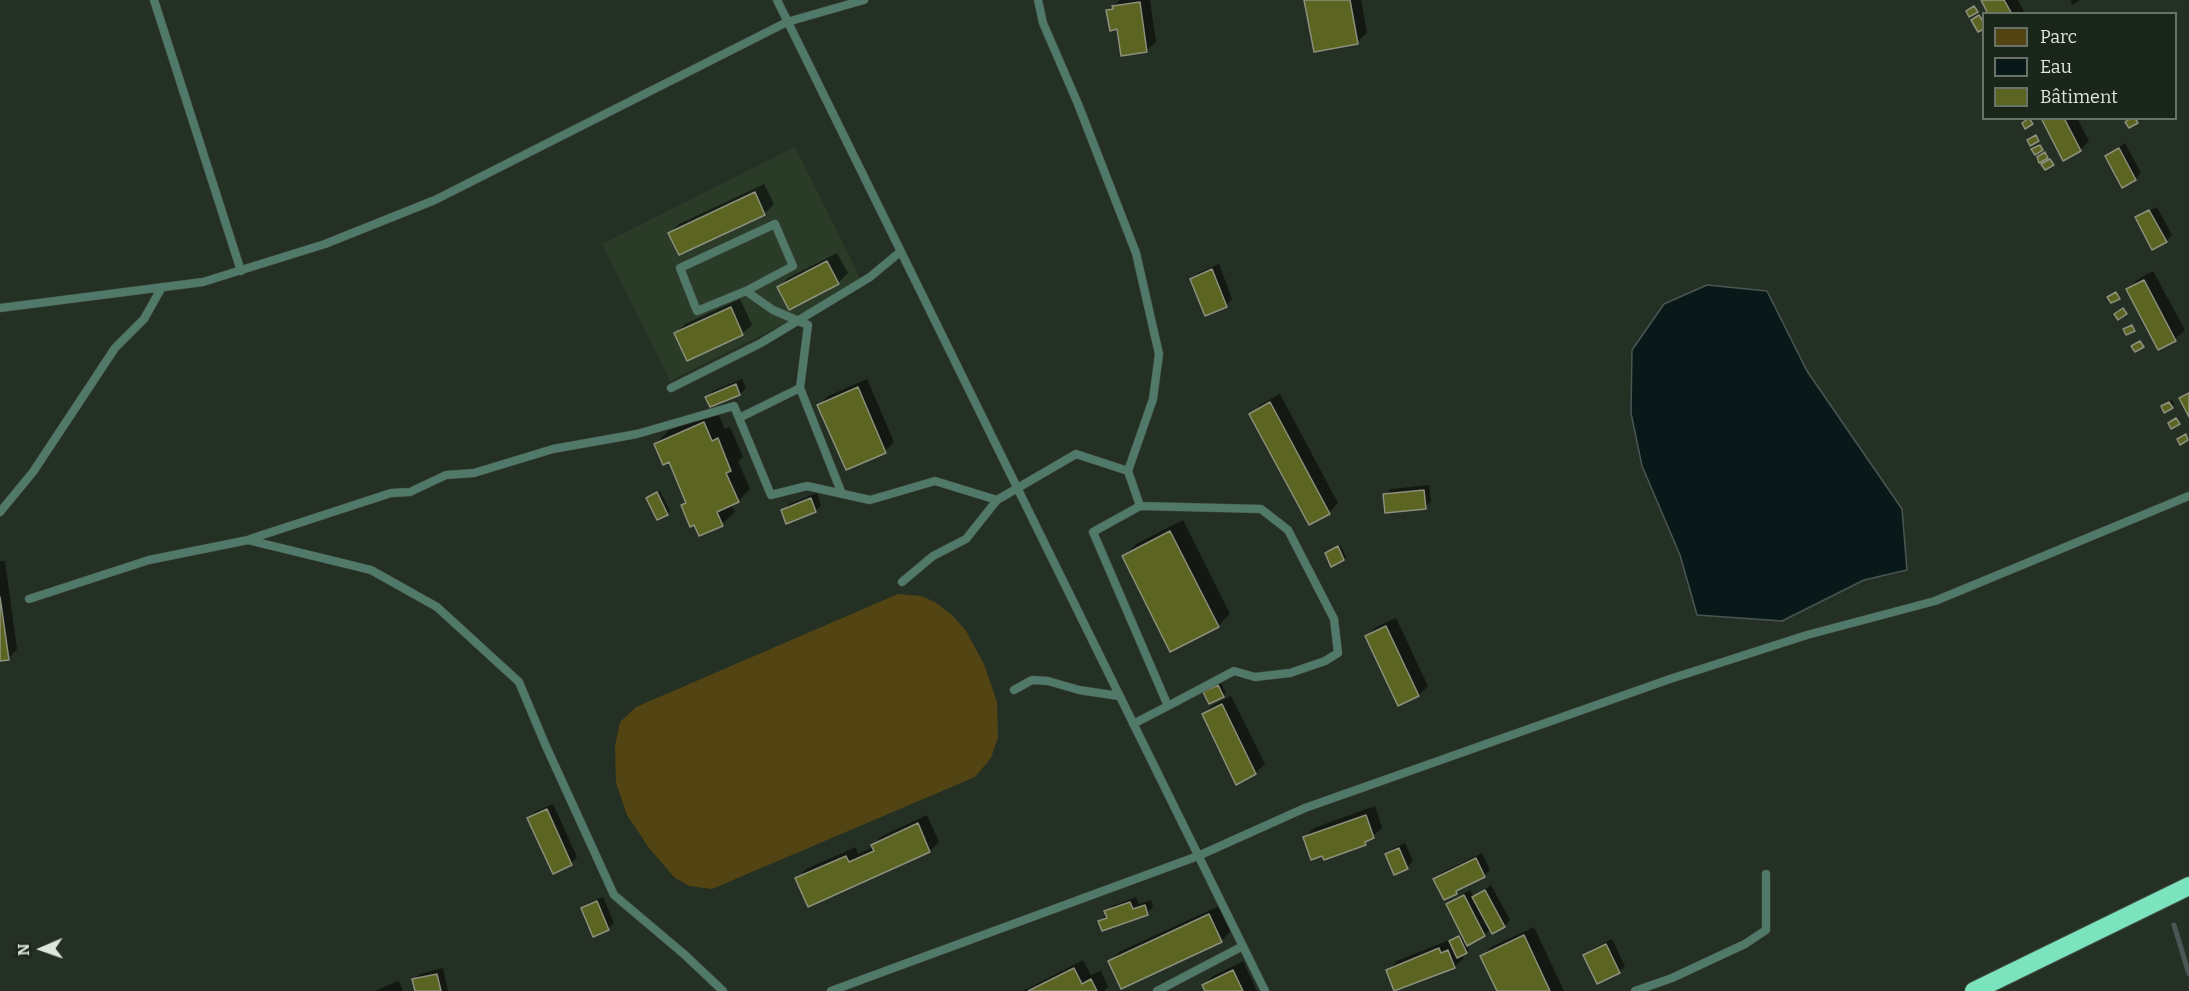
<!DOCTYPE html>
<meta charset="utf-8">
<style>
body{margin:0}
#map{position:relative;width:2189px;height:991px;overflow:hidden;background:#243023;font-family:Bitter,serif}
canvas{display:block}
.legend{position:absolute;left:1982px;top:12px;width:195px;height:108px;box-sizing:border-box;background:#1a2619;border:2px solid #687367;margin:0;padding:8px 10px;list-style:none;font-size:18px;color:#dee6dd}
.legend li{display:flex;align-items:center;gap:12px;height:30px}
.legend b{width:30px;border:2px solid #687367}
.north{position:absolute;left:12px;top:919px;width:60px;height:60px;-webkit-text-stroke:4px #1a2619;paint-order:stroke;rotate:268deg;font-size:16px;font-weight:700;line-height:24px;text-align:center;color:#dee6dd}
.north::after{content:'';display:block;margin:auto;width:21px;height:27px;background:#dee6dd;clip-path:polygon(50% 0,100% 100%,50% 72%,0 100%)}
</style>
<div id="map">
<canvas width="2189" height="991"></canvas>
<ul class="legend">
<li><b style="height:16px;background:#534414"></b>Parc</li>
<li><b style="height:16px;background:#091919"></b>Eau</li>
<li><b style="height:16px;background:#5b6421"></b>Bâtiment</li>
</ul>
<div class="north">N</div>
</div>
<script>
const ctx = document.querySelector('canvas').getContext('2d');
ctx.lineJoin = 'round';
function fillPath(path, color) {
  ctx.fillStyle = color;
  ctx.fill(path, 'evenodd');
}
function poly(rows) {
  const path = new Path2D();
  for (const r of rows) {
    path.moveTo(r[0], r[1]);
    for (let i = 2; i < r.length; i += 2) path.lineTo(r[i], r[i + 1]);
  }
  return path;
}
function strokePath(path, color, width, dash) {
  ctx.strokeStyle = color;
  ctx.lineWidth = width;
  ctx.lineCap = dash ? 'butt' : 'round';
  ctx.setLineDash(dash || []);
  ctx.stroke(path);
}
const built = poly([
 [795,147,863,284,670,381,602,244]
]);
const green = poly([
 [898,594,921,596,935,602,953,616,966,631,984,664,997,702,998,737,991,758,975,777,712,889,689,886,674,877,649,848,627,815,616,783,615,746,620,722,636,707]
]);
const water = poly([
 [1707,285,1767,291,1807,371,1902,509,1907,570,1864,580,1782,621,1697,615,1680,555,1642,466,1631,413,1632,350,1664,304,1707,285]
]);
const shadow = poly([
 [1120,0,1150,0,1156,42,1146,51,1118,28,1108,10],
 [1306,0,1361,0,1367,33,1357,42],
 [1983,0,2018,0,2025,14,1990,14],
 [2071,0,2080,0,2072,5],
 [2042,118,2077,118,2089,141,2080,150],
 [2125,143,2141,173,2135,179,2106,156],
 [764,184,774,204,764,214,670,233,679,224],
 [2156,205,2172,235,2166,241,2137,217,2142,212,2142,215,2157,207],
 [837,253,848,273,838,283,789,308,779,287,788,278],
 [1219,264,1232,299,1226,305,1192,279,1198,273],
 [2153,271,2185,330,2175,339,2159,348,2128,289,2137,280],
 [740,299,752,325,742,334,676,333,685,324],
 [742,379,746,388,740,394,711,405,707,397,713,391],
 [867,379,894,442,885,451,819,405,828,396],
 [1280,394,1338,503,1329,513,1251,414,1260,405],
 [2172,400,2174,404,2172,407,2162,406],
 [717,411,725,429,730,427,743,457,738,461,750,489,738,501,731,504,735,512,722,524,683,506,687,502,669,460,656,444,668,431],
 [1429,485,1431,501,1425,507,1385,495,1391,489],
 [660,491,670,511,667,514,647,498],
 [817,493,821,505,815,511,783,510,789,504],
 [1183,520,1230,614,1218,626,1124,556,1136,544],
 [1340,545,1346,557,1332,565,1329,551],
 [0,561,5,561,17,649,8,659,0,660],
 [1396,618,1428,686,1419,695,1399,704,1367,636,1376,627],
 [1221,683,1226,693,1223,696,1205,692],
 [1231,696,1265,764,1255,773,1203,714,1213,705],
 [553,804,577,857,571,863,529,818,535,812],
 [1375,806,1382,828,1365,843,1305,837,1314,828],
 [927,815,939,842,930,851,797,879,806,869,856,847,858,854,873,847,873,845,882,836],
 [1405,843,1413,861,1407,867,1395,873,1386,855,1392,849],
 [1482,853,1490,870,1484,876,1462,887,1456,892,1435,879,1441,873],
 [1491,885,1510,920,1504,926,1491,929,1484,935,1466,945,1469,950,1462,954,1464,958,1454,967,1388,970,1397,961,1449,940,1449,942,1463,934,1448,905,1454,899,1470,890,1474,897],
 [603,897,614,923,608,929,583,909,589,903],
 [1136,897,1139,904,1151,900,1153,907,1147,913,1100,922,1112,906],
 [1219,906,1231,931,1221,941,1121,987,1110,962,1119,952],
 [1534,927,1564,991,1498,991,1482,956,1491,947],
 [1612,939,1625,966,1619,972,1584,956,1590,950],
 [1083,960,1091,975,1101,971,1108,987,1104,991,1023,991],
 [1243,961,1257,991,1207,991,1204,985,1213,976],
 [443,968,448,991,417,991,414,980,420,974],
 [399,981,403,991,374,991]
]);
const stream = poly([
 [2174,925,2189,974]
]);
const building = poly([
 [1304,0,1350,0,1358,44,1314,52,1304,0],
 [1981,0,2004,0,2012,14,1988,14,1981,0],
 [1140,2,1147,52,1121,56,1117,29,1110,31,1106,10,1113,9,1112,6,1140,2],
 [1974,6,1978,12,1969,17,1966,11,1974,6],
 [1979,15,1984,23,1984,29,1978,32,1971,20,1979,15],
 [2029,118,2033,124,2025,129,2022,123,2029,118],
 [2041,118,2064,118,2081,151,2063,161,2041,118],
 [2131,118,2135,118,2138,123,2129,128,2125,122,2131,118],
 [2036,135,2039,141,2030,146,2027,140,2036,135],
 [2040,145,2043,150,2035,155,2031,149,2040,145],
 [2119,148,2136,180,2122,188,2105,156,2119,148],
 [2045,152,2048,158,2039,163,2037,157,2045,152],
 [2050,159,2054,165,2045,170,2041,164,2050,159],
 [755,192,765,215,679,255,668,233,755,192],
 [2149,210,2167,242,2152,250,2135,217,2149,210],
 [827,261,839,284,789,310,777,287,827,261],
 [1212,269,1227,307,1205,316,1190,279,1212,269],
 [2144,280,2176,341,2158,350,2126,289,2144,280],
 [2116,292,2120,299,2111,303,2107,297,2116,292],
 [731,307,743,335,687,361,674,333,731,307],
 [2123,308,2127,314,2118,320,2114,314,2123,308],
 [2132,325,2135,331,2126,335,2123,329,2132,325],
 [2140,341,2144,347,2135,352,2131,346,2140,341],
 [736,384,740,395,710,407,705,397,736,384],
 [858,387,886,453,846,470,817,405,858,387],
 [2189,393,2189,417,2179,398,2189,393],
 [1270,402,1330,514,1309,525,1249,414,1270,402],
 [2169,402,2173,408,2164,413,2161,406,2169,402],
 [2176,418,2180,424,2171,429,2168,423,2176,418],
 [704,422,712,441,718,438,731,471,726,473,739,502,717,512,723,526,699,536,694,525,690,527,681,505,686,503,669,462,663,465,654,444,704,422],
 [2186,434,2188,440,2180,445,2177,439,2186,434],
 [1424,490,1426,509,1385,513,1383,494,1424,490],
 [657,492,668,515,657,520,646,498,657,492],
 [811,498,816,512,786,524,781,510,811,498],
 [1170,531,1219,627,1170,652,1122,556,1170,531],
 [1338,546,1344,560,1331,567,1325,553,1338,546],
 [0,597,9,660,0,661,0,597],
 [1386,626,1419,696,1398,706,1365,636,1386,626],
 [1218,685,1224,697,1209,704,1203,692,1218,685],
 [1222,704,1256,774,1236,785,1202,714,1222,704],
 [547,809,572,865,553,874,527,818,547,809],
 [1366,815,1374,838,1365,842,1366,845,1324,860,1322,856,1311,860,1303,837,1366,815],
 [918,823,930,852,808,907,795,878,846,856,849,862,874,851,871,845,918,823],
 [1399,848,1408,869,1394,875,1385,854,1399,848],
 [1476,858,1485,877,1456,891,1457,894,1444,900,1433,879,1476,858],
 [1485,890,1505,927,1492,934,1472,897,1485,890],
 [1464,895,1485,936,1467,946,1446,904,1464,895],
 [597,901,609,930,593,937,581,908,597,901],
 [1130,902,1133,909,1145,905,1148,915,1102,931,1098,921,1107,918,1104,911,1130,902],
 [1209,914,1222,942,1121,989,1108,961,1209,914],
 [1524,935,1550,991,1497,991,1480,956,1524,935],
 [1459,936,1467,953,1457,958,1449,941,1459,936],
 [1606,944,1620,973,1597,984,1583,955,1606,944],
 [1439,948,1441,953,1448,950,1455,968,1394,991,1386,970,1439,948],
 [1074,968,1082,984,1091,979,1097,991,1028,991,1074,968],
 [1233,970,1243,991,1205,991,1202,985,1233,970],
 [437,974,441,991,415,991,412,979,437,974]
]);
const lane = poly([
 [154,0,241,271],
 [777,0,1265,991],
 [1038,0,1043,23,1078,104,1136,253,1159,354,1153,399,1128,471,1140,506],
 [746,291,793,266,775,224,680,268,697,311,746,291,773,310,808,325,800,388],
 [0,308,203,282,325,244,435,200,787,22,864,0],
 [671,388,761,343,870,277,900,252],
 [842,494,800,388,739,418,771,495,807,486,870,500,935,481,997,500,1076,454,1128,471],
 [0,512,33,472,115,348,144,319,162,287],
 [250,539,391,493,410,492,446,475,474,473,553,449,637,434,734,406,739,418],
 [902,582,933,556,966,539,997,500],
 [29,599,149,560,248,540,371,570,437,607,519,682,545,744,614,895,685,955,723,991],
 [1014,690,1032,680,1048,681,1079,690,1119,696],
 [1133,724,1168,706,1234,671,1255,677,1290,673,1325,661,1338,653,1334,619,1288,530,1261,509,1140,506,1093,532,1168,706],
 [831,991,1198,856,1305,808,1670,679,1807,635,1935,601,2189,496],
 [1157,991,1243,946],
 [1635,991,1672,978,1745,944,1766,930,1766,874]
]);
const highway = poly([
 [1974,991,2189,886]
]);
fillPath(built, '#2a3b28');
fillPath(green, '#534414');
fillPath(water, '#091919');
strokePath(water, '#495654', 1.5);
fillPath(shadow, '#0007');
strokePath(stream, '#495654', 5);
fillPath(building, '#5b6421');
strokePath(building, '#8c907c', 1.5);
strokePath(lane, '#424d41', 9);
strokePath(highway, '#424d41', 20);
strokePath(lane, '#51796a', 8);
strokePath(highway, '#7be4be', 18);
</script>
